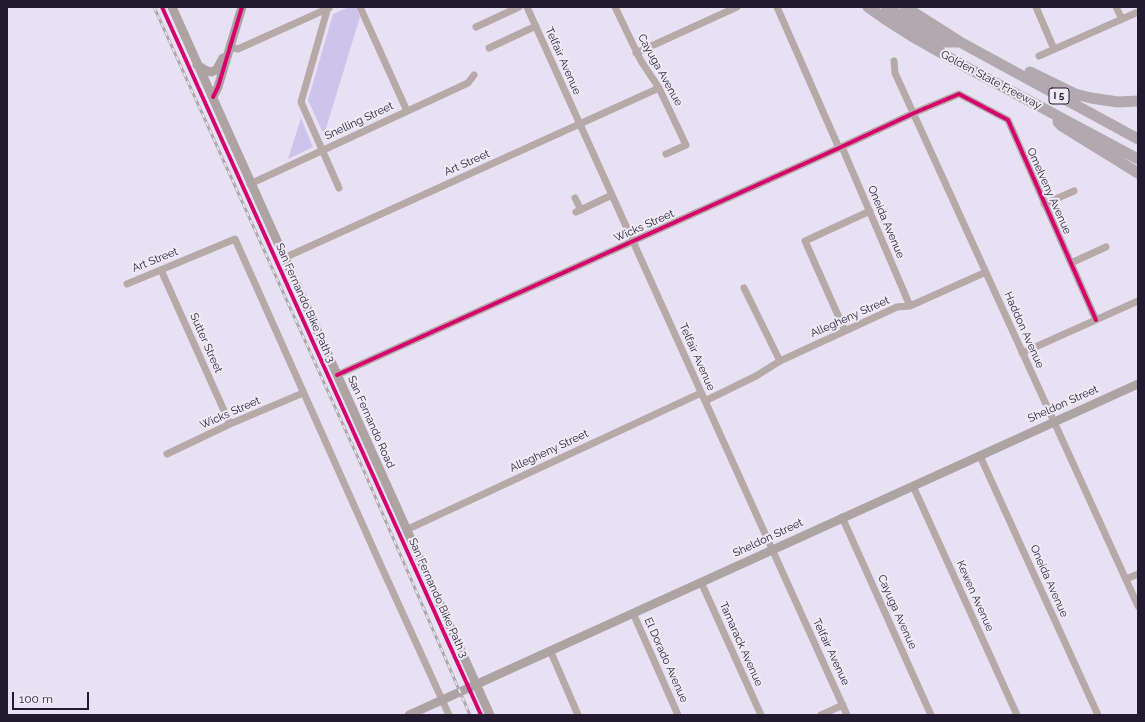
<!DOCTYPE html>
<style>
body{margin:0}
#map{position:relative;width:1145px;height:722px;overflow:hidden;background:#e6e2f4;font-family:Raleway,sans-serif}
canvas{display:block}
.frame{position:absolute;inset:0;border:8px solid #221b30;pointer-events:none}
.scale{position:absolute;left:12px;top:692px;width:77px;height:18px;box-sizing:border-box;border:2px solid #221b30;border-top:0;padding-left:5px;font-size:12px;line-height:14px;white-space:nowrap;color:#221b30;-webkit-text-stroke:3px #eeebf7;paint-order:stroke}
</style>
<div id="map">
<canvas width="1145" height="722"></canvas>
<div class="frame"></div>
<div class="scale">100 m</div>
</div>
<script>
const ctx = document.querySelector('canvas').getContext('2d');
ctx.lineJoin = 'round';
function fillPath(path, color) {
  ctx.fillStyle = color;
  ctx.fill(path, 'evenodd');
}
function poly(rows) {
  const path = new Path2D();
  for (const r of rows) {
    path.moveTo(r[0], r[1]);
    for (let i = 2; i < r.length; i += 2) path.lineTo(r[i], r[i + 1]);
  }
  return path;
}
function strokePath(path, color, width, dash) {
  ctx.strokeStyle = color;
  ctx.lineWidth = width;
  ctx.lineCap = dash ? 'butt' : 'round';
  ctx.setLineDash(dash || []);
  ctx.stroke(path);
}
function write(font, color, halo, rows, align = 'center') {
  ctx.font = font + ' Raleway,sans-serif';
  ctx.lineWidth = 4;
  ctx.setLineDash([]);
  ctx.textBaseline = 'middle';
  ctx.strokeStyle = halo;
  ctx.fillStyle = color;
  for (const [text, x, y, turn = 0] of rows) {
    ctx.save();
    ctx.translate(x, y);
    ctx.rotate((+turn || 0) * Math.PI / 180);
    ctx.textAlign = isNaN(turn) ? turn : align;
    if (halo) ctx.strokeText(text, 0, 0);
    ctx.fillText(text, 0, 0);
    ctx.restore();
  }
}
const green = poly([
 [349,7,356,7,360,17,324,135,308,100,333,14],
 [301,118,313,147,288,159]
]);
const minor = poly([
 [328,7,301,102,339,188],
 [360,7,407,111],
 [527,7,847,715],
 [615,7,641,61,659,88,686,145,666,154],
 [777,7,839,148],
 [1036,7,1054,49],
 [1116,7,1122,19],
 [476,27,519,7],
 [230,47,238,49,329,8],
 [489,48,536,26],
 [636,53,737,7],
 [1039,56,1138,12],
 [894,61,895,73,1138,606],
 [842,147,910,306],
 [250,184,468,83,474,75],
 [575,198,581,210],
 [1044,204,1074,191],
 [576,212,612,195],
 [284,258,659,88],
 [1071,263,1106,247],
 [161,270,230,424],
 [127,284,235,239,382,568,449,715],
 [744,288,780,361],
 [845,331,805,241,870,211],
 [1022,353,1138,301],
 [337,375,839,148,914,113,959,94,1008,120,1096,320],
 [705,401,756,376,780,361,897,307,910,306,986,272],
 [167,454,230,424,303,393],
 [980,456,1098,715],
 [913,486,1017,715],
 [842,517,931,715],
 [406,530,701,393],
 [1126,579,1138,574],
 [701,582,761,715],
 [633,613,678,715],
 [550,650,578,715],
 [821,715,843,705]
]);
const major = poly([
 [172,7,490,715],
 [197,65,207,71,212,72,217,69,223,58],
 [213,97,218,87,242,7],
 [409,715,1138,384]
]);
const highway = poly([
 [868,7,885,19,915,38,966,67,1138,159],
 [886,7,942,42,960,42],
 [905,7,960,42,1138,139],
 [1030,72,1075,94,1091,98,1118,102,1138,101],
 [1058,122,1062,126,1138,173]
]);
const rail = poly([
 [154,7,364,471,470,715]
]);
const cycleway = poly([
 [162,7,481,715],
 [213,97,218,87,242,7],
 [337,375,839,148,914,113,959,94,1008,120,1096,320]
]);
const shields = [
 [1059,96,20]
];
const shieldNames = [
 ["I 5",1059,96]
];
const streetNames = [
 ["Telfair Avenue",563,61,66],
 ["Cayuga Avenue",660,70,61],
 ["Golden State Freeway",991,80,28],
 ["Snelling Street",359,121,-25],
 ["Art Street",467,163,-24],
 ["Omelveny Avenue",1049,191,66],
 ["Oneida Avenue",886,222,67],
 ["Wicks Street",644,226,-24],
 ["Art Street",155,260,-22],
 ["San Fernando Bike Path 3",305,303,66],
 ["Allegheny Street",850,317,-24],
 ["Haddon Avenue",1024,330,66],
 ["Sutter Street",206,343,66],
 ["Telfair Avenue",697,357,66],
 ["Sheldon Street",1063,404,-24],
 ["Wicks Street",230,413,-24],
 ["San Fernando Road",371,422,66],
 ["Allegheny Street",549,451,-25],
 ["Sheldon Street",768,538,-25],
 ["Oneida Avenue",1049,581,66],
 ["Kewen Avenue",975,596,66],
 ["San Fernando Bike Path 3",438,598,66],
 ["Cayuga Avenue",897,612,66],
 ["Tamarack Avenue",741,644,66],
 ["Telfair Avenue",831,652,65],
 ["El Dorado Avenue",666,660,66]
];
fillPath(green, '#cec3ea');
strokePath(minor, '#b6a9a8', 7);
strokePath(major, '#aea2a2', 9);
strokePath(highway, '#b3a8ad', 11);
strokePath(rail, '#b0a7ad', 3);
strokePath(rail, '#eeebf7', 1.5, [4.5]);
strokePath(cycleway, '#d6006c', 4);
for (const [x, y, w] of shields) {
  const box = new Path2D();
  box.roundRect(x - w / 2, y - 8, w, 16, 3);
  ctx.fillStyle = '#eeebf7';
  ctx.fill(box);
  strokePath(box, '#221b30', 1);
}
write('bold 10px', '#221b30', null, shieldNames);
write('11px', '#221b30', '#eeebf7', streetNames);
</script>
